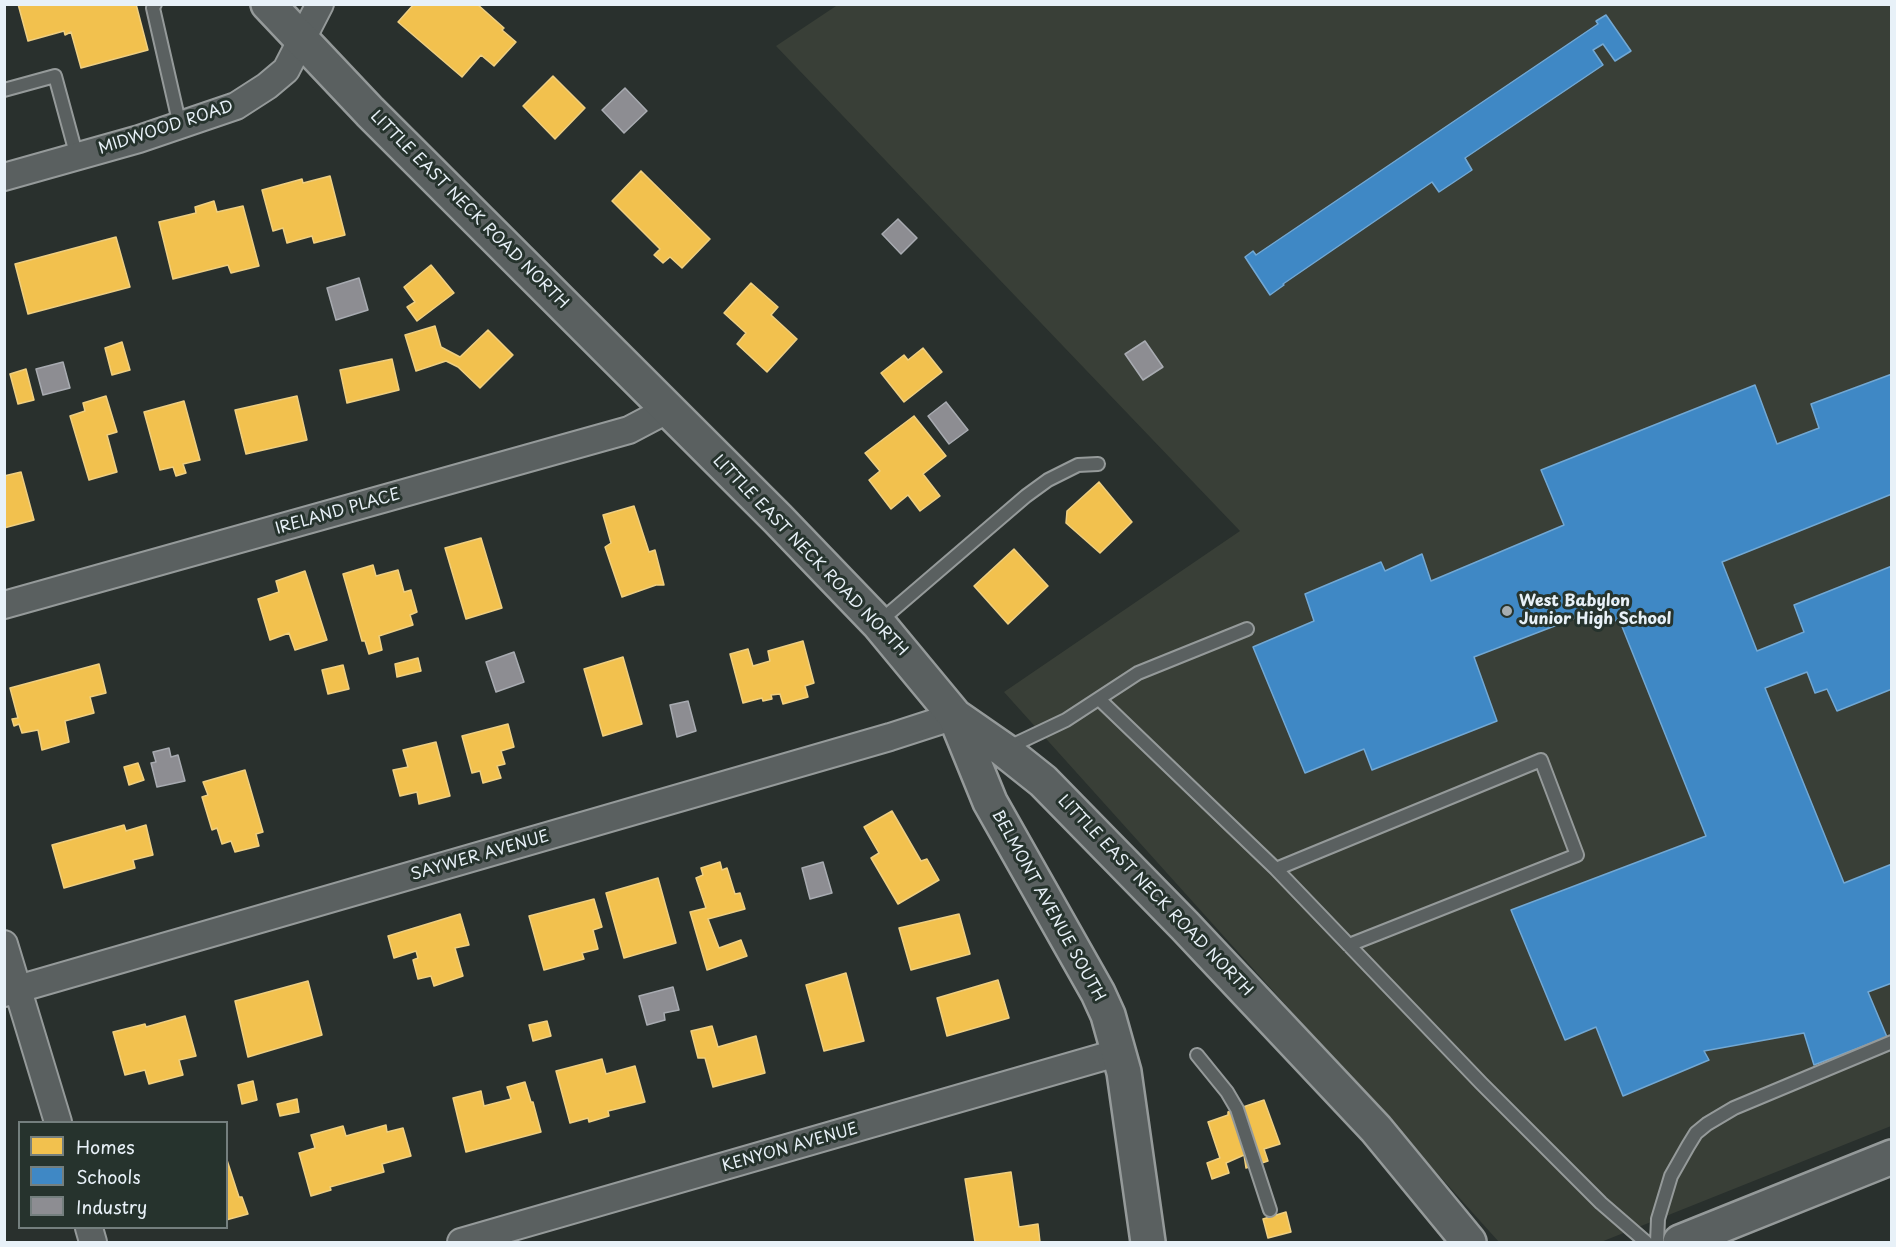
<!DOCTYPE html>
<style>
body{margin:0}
#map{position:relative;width:1896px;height:1247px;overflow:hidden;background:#29302d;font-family:"Playpen Sans",sans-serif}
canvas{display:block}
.frame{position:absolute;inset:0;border:6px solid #e8f1f8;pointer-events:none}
.legend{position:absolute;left:18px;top:1121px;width:210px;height:108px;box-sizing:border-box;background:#26332d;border:2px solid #747f7e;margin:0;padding:8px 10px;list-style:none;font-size:18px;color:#e8f1f8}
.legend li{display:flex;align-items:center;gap:12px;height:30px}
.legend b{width:30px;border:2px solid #747f7e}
</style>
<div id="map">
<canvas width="1896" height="1247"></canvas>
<div class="frame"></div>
<ul class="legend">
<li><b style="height:16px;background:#f2c14e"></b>Homes</li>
<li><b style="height:16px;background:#3f88c5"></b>Schools</li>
<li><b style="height:16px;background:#8d8d92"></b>Industry</li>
</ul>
</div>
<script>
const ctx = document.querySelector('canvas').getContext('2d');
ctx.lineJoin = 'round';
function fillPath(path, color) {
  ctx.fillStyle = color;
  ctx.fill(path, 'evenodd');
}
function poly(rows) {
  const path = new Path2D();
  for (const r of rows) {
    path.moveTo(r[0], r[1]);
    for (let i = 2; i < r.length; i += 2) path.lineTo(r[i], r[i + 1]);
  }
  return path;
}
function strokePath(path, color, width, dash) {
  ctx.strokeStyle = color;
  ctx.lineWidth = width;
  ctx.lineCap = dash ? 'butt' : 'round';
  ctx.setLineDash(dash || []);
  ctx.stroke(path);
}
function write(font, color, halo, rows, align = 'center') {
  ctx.font = font + ' "Playpen Sans",sans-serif';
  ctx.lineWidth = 6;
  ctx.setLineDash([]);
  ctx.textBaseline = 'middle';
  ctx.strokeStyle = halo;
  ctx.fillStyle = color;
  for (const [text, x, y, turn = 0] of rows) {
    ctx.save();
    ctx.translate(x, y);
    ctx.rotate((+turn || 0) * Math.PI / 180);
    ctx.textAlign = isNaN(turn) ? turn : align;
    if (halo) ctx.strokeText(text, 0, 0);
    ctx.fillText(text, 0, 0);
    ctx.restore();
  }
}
const built = poly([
 [839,4,1891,5,1891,1126,1601,1242,1499,1242,1004,692,1240,531,776,46]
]);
const homes = poly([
 [18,4,136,4,148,50,81,68,71,32,65,35,64,31,28,41,18,4],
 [414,4,477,4,504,28,502,30,516,42,494,66,481,55,462,77,398,22,414,4],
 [553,76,585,108,555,139,523,106,553,76],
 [641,171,710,239,682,268,670,257,663,263,654,255,660,249,612,201,641,171],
 [330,176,345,235,314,243,312,236,287,243,283,228,273,231,262,190,302,179,303,183,330,176],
 [214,201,217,212,243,206,259,266,231,273,228,265,173,279,159,222,196,213,195,207,214,201],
 [116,237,130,287,28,314,15,264,116,237],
 [431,265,454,293,417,321,407,307,415,302,404,287,431,265],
 [751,283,778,307,771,315,797,339,767,372,737,344,746,333,724,313,751,283],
 [435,326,441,347,460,357,488,330,513,355,480,388,458,367,446,361,416,371,405,335,435,326],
 [122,342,130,370,112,375,105,348,122,342],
 [923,348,942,372,904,402,881,373,904,355,908,360,923,348],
 [392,359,399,390,347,403,340,370,392,359],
 [26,369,34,400,18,404,10,374,26,369],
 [106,396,117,432,107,435,117,472,89,480,70,416,85,411,83,403,106,396],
 [297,396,307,440,246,454,235,410,297,396],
 [184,401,200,460,183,464,186,473,176,476,173,467,160,470,144,412,184,401],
 [914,416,946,456,923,474,940,496,920,511,908,495,891,509,869,480,880,471,865,453,914,416],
 [21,472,34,520,4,528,4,476,21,472],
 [1099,482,1132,522,1100,553,1066,523,1067,511,1099,482],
 [634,506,649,552,655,550,664,585,656,585,622,597,605,547,611,543,603,515,634,506],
 [481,538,502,608,466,619,445,548,481,538],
 [1014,549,1048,586,1008,624,974,586,1014,549],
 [373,565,376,576,398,570,404,592,411,590,417,612,410,615,413,625,379,636,382,650,369,654,365,641,362,641,343,574,373,565],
 [305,571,327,640,295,650,289,633,270,640,258,599,279,592,276,581,305,571],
 [803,641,814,683,805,686,808,697,783,704,780,694,771,695,772,699,763,701,762,698,743,703,730,654,748,649,753,666,770,661,768,651,803,641],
 [623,657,642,724,603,736,584,669,623,657],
 [418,658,421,671,397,677,395,664,418,658],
 [99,664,106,693,90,697,94,713,65,721,69,742,42,750,38,730,22,733,19,724,14,726,12,719,18,718,10,688,99,664],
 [343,665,349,689,328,694,322,670,343,665],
 [508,724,514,747,501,751,505,764,497,766,501,778,483,783,480,771,472,773,462,736,508,724],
 [436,742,450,796,419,804,417,792,400,796,393,770,408,767,403,750,436,742],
 [138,763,144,780,129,785,124,767,138,763],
 [245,770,263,832,256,834,259,846,235,852,231,841,222,844,217,828,212,830,202,797,208,795,203,782,245,770],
 [892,811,921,861,927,859,939,880,898,904,871,858,879,853,864,827,892,811],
 [124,825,126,831,146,825,153,855,133,860,135,868,64,888,52,845,124,825],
 [720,862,722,870,727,868,735,894,740,893,745,909,708,919,719,948,741,940,747,956,707,970,690,912,706,908,696,878,703,875,701,868,720,862],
 [658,878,676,943,624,958,606,893,658,878],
 [594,899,602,927,593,930,598,949,582,953,584,959,544,970,529,916,594,899],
 [460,914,469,945,455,948,463,976,434,986,431,976,418,979,413,960,418,958,416,951,394,958,388,936,460,914],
 [959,914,970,954,911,970,899,928,959,914],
 [846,973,864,1041,824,1051,806,985,846,973],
 [998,980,1009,1018,947,1036,937,998,998,980],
 [308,981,322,1035,248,1057,235,1001,308,981],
 [185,1016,196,1056,179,1060,183,1075,149,1084,145,1070,125,1075,113,1032,145,1024,146,1027,185,1016],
 [547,1021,551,1036,533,1041,529,1025,547,1021],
 [712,1026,718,1047,756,1036,765,1073,713,1087,705,1058,698,1058,691,1031,712,1026],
 [602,1059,606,1074,635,1066,645,1102,608,1111,609,1116,589,1122,588,1118,570,1123,556,1071,602,1059],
 [253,1081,257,1100,242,1104,238,1085,253,1081],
 [525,1082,531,1102,533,1102,541,1132,466,1152,453,1098,481,1091,484,1106,511,1099,507,1087,525,1082],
 [297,1099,299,1112,280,1116,277,1104,297,1099],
 [1264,1100,1280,1144,1264,1149,1268,1161,1246,1168,1244,1155,1226,1163,1229,1173,1212,1179,1207,1163,1220,1158,1208,1122,1228,1115,1228,1112,1264,1100],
 [386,1125,387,1132,403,1128,411,1156,382,1164,384,1172,330,1187,331,1190,311,1196,299,1153,315,1148,311,1135,343,1126,346,1136,386,1125],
 [226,1157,239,1197,242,1197,248,1214,226,1220,226,1157],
 [1011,1172,1019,1227,1038,1224,1040,1242,975,1242,965,1179,1011,1172],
 [1286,1212,1291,1232,1268,1238,1263,1219,1286,1212]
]);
const schools = poly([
 [1606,15,1631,51,1615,61,1603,44,1593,50,1603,65,1465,158,1472,170,1439,192,1432,182,1283,284,1284,285,1270,295,1245,257,1253,251,1256,255,1598,24,1596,21,1606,15],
 [1892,374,1892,494,1722,562,1757,651,1804,632,1794,605,1892,566,1892,689,1837,711,1827,689,1815,693,1807,672,1765,688,1844,883,1892,864,1892,983,1868,992,1887,1037,1814,1065,1804,1033,1704,1051,1709,1060,1623,1096,1596,1027,1565,1040,1511,910,1706,836,1619,619,1598,628,1591,612,1474,657,1497,721,1372,770,1364,749,1305,773,1253,647,1314,621,1305,594,1381,562,1385,571,1422,554,1431,581,1564,525,1541,470,1755,385,1777,444,1819,428,1811,404,1892,374]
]);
const industry = poly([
 [625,88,647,111,624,133,602,110,625,88],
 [898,219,917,238,901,254,882,234,898,219],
 [359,278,368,310,336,320,327,288,359,278],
 [1145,341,1163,367,1143,380,1125,354,1145,341],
 [63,362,70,388,43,395,36,369,63,362],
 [946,402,968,430,949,444,928,416,946,402],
 [514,652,524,682,496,692,486,662,514,652],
 [688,701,696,731,677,737,670,705,688,701],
 [169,748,171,757,178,755,185,781,157,787,151,763,156,762,153,752,169,748],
 [823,862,832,893,810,899,802,868,823,862],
 [673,987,679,1010,664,1013,665,1020,647,1025,639,996,673,987]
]);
const lane = poly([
 [155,4,153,8,180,126],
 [4,90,55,76,77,157],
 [879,622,1026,496,1048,480,1078,465,1098,464],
 [1099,699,1276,869,1481,1083,1601,1203,1646,1242],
 [1007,748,1066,720,1138,673,1247,629],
 [1276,869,1541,760,1577,855,1349,945],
 [1197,1055,1227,1092,1237,1109,1270,1210],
 [1657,1242,1658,1219,1671,1176,1688,1146,1696,1133,1707,1124,1734,1108,1892,1042]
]);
const street = poly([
 [4,177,139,139,236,106,267,86,286,70,320,4],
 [4,605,629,430,667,410],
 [4,944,58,1122],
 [4,993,890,737,955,716],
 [89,1228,93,1242],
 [461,1242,1120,1052]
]);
const secondary = poly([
 [268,4,370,112,778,519,878,623,955,716,1004,750,1043,781,1185,926,1376,1129,1469,1242],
 [955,716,990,802,1098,993,1108,1015,1124,1072,1148,1242],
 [1680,1242,1892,1157]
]);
const markers = [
 [1507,611,6,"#a5adb1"]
];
const streetNames = [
 ["MIDWOOD ROAD",166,128,-18],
 ["LITTLE EAST NECK ROAD NORTH",469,210,45],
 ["IRELAND PLACE",338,512,-16],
 ["LITTLE EAST NECK ROAD NORTH",810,556,46],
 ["SAYWER AVENUE",480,856,-16],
 ["LITTLE EAST NECK ROAD NORTH",1155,896,46],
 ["BELMONT AVENUE SOUTH",1048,906,61],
 ["KENYON AVENUE",790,1148,-16]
];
const poiNames = [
 ["West Babylon",1519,602],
 ["Junior High School",1519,620]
];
fillPath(built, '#393f37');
fillPath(homes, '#f2c14e');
strokePath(homes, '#efcf81', 1.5);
fillPath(schools, '#3f88c5');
strokePath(schools, '#72a8d4', 1.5);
fillPath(industry, '#8d8d92');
strokePath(industry, '#a8abb1', 1.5);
strokePath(lane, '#959a9a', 16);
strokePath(street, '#959a9a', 30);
strokePath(secondary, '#959a9a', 38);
strokePath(lane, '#5a6060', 12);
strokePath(street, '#5a6060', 26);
strokePath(secondary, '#5a6060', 33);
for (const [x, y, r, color] of markers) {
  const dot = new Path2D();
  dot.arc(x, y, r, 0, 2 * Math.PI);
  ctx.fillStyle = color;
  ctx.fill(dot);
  strokePath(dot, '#26332d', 2);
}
write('16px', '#e8f1f8', '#26332d', streetNames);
write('bold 16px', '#e8f1f8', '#26332d', poiNames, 'left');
</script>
